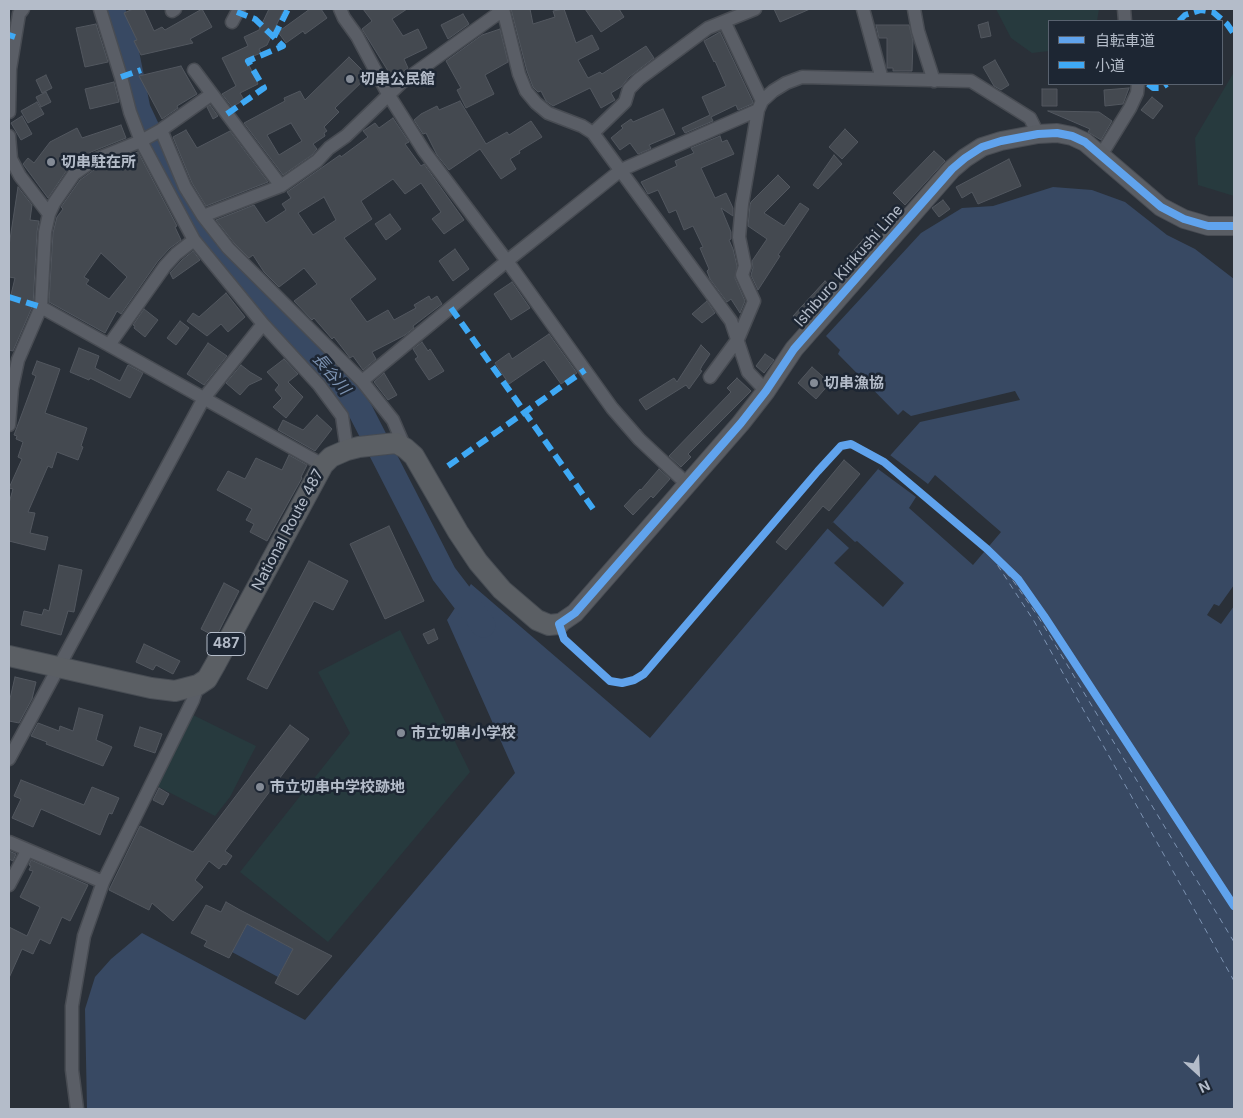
<!DOCTYPE html>
<meta charset="utf-8">
<style>
body{margin:0}
#map{position:relative;width:1243px;height:1118px;overflow:hidden;background:#2a3038;font-family:Inter,"Noto Sans JP",sans-serif}
canvas{display:block}
.frame{position:absolute;inset:0;border:10px solid #b4bcc9;pointer-events:none}
.legend{position:absolute;left:1048px;top:20px;width:175px;height:65px;box-sizing:border-box;background:#1d2633;border:1px solid #59626f;margin:0;padding:6px 9px;list-style:none;font-size:15px;color:#b4bcc9}
.legend li{display:flex;align-items:center;gap:10px;height:25px}
.legend b{width:25px;border:1px solid #59626f}
.north{position:absolute;left:1173px;top:1048px;width:50px;height:50px;-webkit-text-stroke:4px #1d2633;paint-order:stroke;rotate:155deg;font-size:14px;font-weight:700;line-height:20px;text-align:center;color:#b4bcc9}
.north::after{content:'';display:block;margin:auto;width:18px;height:22px;background:#b4bcc9;clip-path:polygon(50% 0,100% 100%,50% 72%,0 100%)}
</style>
<div id="map">
<canvas width="1243" height="1118"></canvas>
<div class="frame"></div>
<ul class="legend">
<li><b style="height:6px;background:#60a3ed"></b>自転車道</li>
<li><b style="height:6px;background:#3fa9f5"></b>小道</li>
</ul>
<div class="north">N</div>
</div>
<script>
const ctx = document.querySelector('canvas').getContext('2d');
ctx.lineJoin = 'round';
function fillPath(path, color) {
  ctx.fillStyle = color;
  ctx.fill(path, 'evenodd');
}
function poly(rows) {
  const path = new Path2D();
  for (const r of rows) {
    path.moveTo(r[0], r[1]);
    for (let i = 2; i < r.length; i += 2) path.lineTo(r[i], r[i + 1]);
  }
  return path;
}
function strokePath(path, color, width, dash) {
  ctx.strokeStyle = color;
  ctx.lineWidth = width;
  ctx.lineCap = dash ? 'butt' : 'round';
  ctx.setLineDash(dash || []);
  ctx.stroke(path);
}
function write(font, color, halo, rows, align = 'center') {
  ctx.font = font + ' Inter,"Noto Sans JP",sans-serif';
  ctx.lineWidth = 5;
  ctx.setLineDash([]);
  ctx.textBaseline = 'middle';
  ctx.strokeStyle = halo;
  ctx.fillStyle = color;
  for (const [text, x, y, turn = 0] of rows) {
    ctx.save();
    ctx.translate(x, y);
    ctx.rotate((+turn || 0) * Math.PI / 180);
    ctx.textAlign = isNaN(turn) ? turn : align;
    if (halo) ctx.strokeText(text, 0, 0);
    ctx.fillText(text, 0, 0);
    ctx.restore();
  }
}
const green = poly([
 [996,9,1099,9,1097,21,1049,21,1049,51,1032,53,1011,38],
 [1234,72,1234,196,1198,185,1195,138],
 [400,630,470,772,328,942,240,872,350,733,318,672],
 [191,714,256,746,230,797,215,816,155,785]
]);
const water = poly([
 [1053,187,1092,190,1125,202,1167,235,1195,249,1234,279,1234,1109,87,1109,85,1009,95,977,111,959,142,933,305,1020,515,773,447,620,471,584,650,738,878,469,920,422,1020,400,1015,391,911,416,903,410,898,415,838,354,840,350,826,336,921,233,962,208,993,206],
 [247,924,293,949,278,977,232,952]
]);
const pier = poly([
 [890,455,928,484,935,475,1001,532,973,565,909,508,916,497,878,469],
 [833,522,855,542,857,541,904,583,883,607,834,563,849,548,827,528],
 [1234,585,1234,606,1221,624,1207,615,1214,604,1219,606]
]);
const river = poly([
 [112,9,125,45,138,109,181,201,205,238,336,376,361,412,444,574,483,625]
]);
const ferry = poly([
 [991,553,1018,579,1044,616,1234,906],
 [1234,942,1039,618,1014,582,987,549,1034,621,1234,981]
]);
const building = poly([
 [133,9,144,9,154,31,162,27,165,30,202,9,212,27,190,39,193,43,141,55,134,41,137,40,124,13,133,9],
 [269,9,284,9,267,45,259,49,261,53,246,59,258,84,240,93,244,100,232,107,222,94,236,86,222,58,248,46,244,37,259,30,269,9],
 [310,9,321,9,327,18,305,34,303,31,286,43,278,32,310,9],
 [363,9,407,9,392,19,403,36,418,29,427,48,404,59,408,68,393,79,362,29,372,21,363,9],
 [511,9,530,9,533,24,555,17,553,11,564,9,576,43,592,35,599,49,578,60,588,78,600,72,602,74,646,46,654,58,629,77,621,87,611,93,615,100,601,108,590,88,553,106,546,101,541,91,538,92,533,87,527,71,511,9],
 [585,9,619,9,624,17,601,32,585,9],
 [774,9,810,9,780,22,774,9],
 [463,14,469,24,448,39,441,25,463,14],
 [988,22,991,36,981,38,978,25,988,22],
 [96,24,108,62,85,67,76,28,96,24],
 [876,25,909,25,913,41,912,71,893,71,893,68,887,68,887,38,879,38,876,25],
 [500,29,508,62,485,75,494,94,466,108,457,90,461,88,446,61,482,35,500,29],
 [720,32,753,102,752,104,738,110,736,105,711,117,713,121,685,133,682,128,710,115,702,97,726,86,715,61,714,62,704,41,720,32],
 [349,57,368,76,335,108,339,112,324,127,327,131,324,133,325,136,313,144,317,149,312,155,283,175,244,123,285,101,284,98,300,91,305,100,349,57],
 [291,123,302,141,279,155,267,135,291,123],
 [995,60,1009,85,1001,90,994,86,983,67,995,60],
 [181,66,197,94,177,106,178,108,162,119,139,76,181,66],
 [46,75,52,88,42,93,36,80,46,75],
 [114,82,119,102,90,109,85,89,114,82],
 [1129,88,1123,104,1105,106,1104,90,1129,88],
 [1042,89,1057,89,1057,106,1042,106,1042,89],
 [46,92,51,102,41,107,36,97,46,92],
 [1152,97,1163,106,1153,119,1141,110,1152,97],
 [460,101,486,144,507,132,509,135,531,121,542,137,519,151,520,153,510,159,516,169,501,179,480,149,449,170,437,155,426,133,423,134,414,120,421,114,437,106,439,110,460,101],
 [37,102,44,114,28,123,21,111,37,102],
 [210,105,218,116,213,119,207,107,210,105],
 [663,109,675,134,649,145,651,148,650,149,638,154,630,143,620,150,611,138,623,128,621,126,631,119,633,122,663,109],
 [1048,111,1099,112,1112,121,1101,140,1088,132,1090,129,1048,111],
 [22,116,32,134,21,140,11,123,22,116],
 [393,118,409,142,405,144,421,166,424,164,464,220,444,234,432,219,441,212,421,183,405,194,393,179,361,201,372,219,344,238,376,279,350,299,367,322,388,310,394,320,416,308,414,305,429,296,431,300,437,296,442,304,413,326,414,328,405,335,372,352,376,359,363,370,353,356,350,358,347,354,334,337,332,339,314,318,312,320,294,301,317,284,304,268,279,287,264,272,253,255,249,258,234,243,216,220,254,205,266,223,286,210,282,204,291,198,287,192,340,155,341,157,368,137,363,131,375,123,379,128,393,118],
 [324,197,336,220,313,235,298,213,324,197],
 [121,125,126,138,91,152,69,167,48,198,23,164,28,158,34,163,50,142,77,128,82,138,121,125],
 [845,129,858,142,842,159,829,147,845,129],
 [186,130,197,148,230,131,268,182,206,206,192,183,173,137,186,130],
 [720,136,722,142,727,140,734,154,701,168,715,198,726,193,733,208,733,216,721,208,731,232,731,239,729,240,733,249,737,266,735,278,745,301,740,313,731,299,727,302,710,279,707,271,709,269,700,248,703,247,693,226,684,230,676,210,669,213,658,190,648,194,641,182,677,166,675,161,694,153,691,148,720,136],
 [934,151,945,161,905,205,893,193,934,151],
 [138,152,177,226,175,227,181,240,170,248,158,261,121,314,117,311,105,333,49,302,53,233,57,217,63,209,61,207,80,180,98,167,138,152],
 [101,253,127,277,109,299,86,284,89,280,84,277,101,253],
 [834,155,842,164,818,189,813,185,834,155],
 [1009,159,1021,186,978,204,972,192,962,198,956,187,1009,159],
 [778,175,790,187,764,213,784,226,800,203,809,209,778,255,780,256,758,290,751,275,753,268,752,261,767,239,748,226,750,205,751,202,778,175],
 [18,187,32,205,30,220,39,221,37,232,33,305,13,351,9,350,9,303,15,278,9,277,9,246,18,187],
 [943,200,950,209,939,217,932,208,943,200],
 [390,214,401,229,386,240,375,224,390,214],
 [867,235,874,241,854,265,847,258,867,235],
 [455,249,469,269,453,281,439,261,455,249],
 [193,251,200,260,173,279,170,273,182,260,193,251],
 [825,281,833,288,802,324,793,316,825,281],
 [512,282,530,308,511,320,494,294,512,282],
 [226,293,245,317,228,332,221,324,207,336,187,321,193,313,199,317,226,293],
 [707,301,715,313,702,323,692,314,707,301],
 [144,309,158,320,145,337,134,328,135,326,133,325,144,309],
 [180,321,189,328,176,345,167,338,180,321],
 [549,334,577,373,561,384,544,360,509,384,495,363,509,353,512,359,549,334],
 [422,342,428,351,430,349,444,371,429,380,415,359,418,357,413,349,422,342],
 [208,343,227,356,204,385,187,374,208,343],
 [701,345,710,354,702,366,700,370,702,371,689,389,686,385,646,410,639,400,674,378,677,382,701,345],
 [79,348,99,356,95,368,120,381,128,365,143,373,130,398,90,378,89,380,70,372,79,348],
 [765,354,774,360,764,373,756,366,765,354],
 [284,359,298,374,288,382,303,397,286,418,273,407,282,398,275,390,279,385,267,372,284,359],
 [37,361,60,369,45,413,87,428,81,446,83,447,78,460,57,452,52,468,48,466,28,512,35,513,30,533,48,537,45,550,9,541,9,503,13,489,9,488,22,459,18,457,23,442,16,439,17,436,14,435,36,376,32,374,37,361],
 [241,365,250,372,262,379,249,385,240,395,226,383,241,365],
 [812,367,830,383,816,399,798,383,812,367],
 [384,373,397,395,388,400,374,382,384,373],
 [737,378,751,391,688,454,691,457,681,467,669,456,731,392,727,388,737,378],
 [317,415,332,429,315,451,278,430,283,420,303,430,317,415],
 [289,455,307,465,301,477,302,478,267,541,250,532,254,524,246,520,252,509,217,490,228,471,245,479,256,458,282,470,289,455],
 [844,460,860,474,829,511,823,506,786,550,776,542,844,460],
 [659,469,670,479,653,498,651,496,633,515,624,506,640,489,641,490,659,469],
 [389,526,424,601,385,619,350,544,389,526],
 [309,561,348,581,333,610,314,601,267,689,247,679,309,561],
 [59,565,82,570,74,612,68,611,61,635,21,625,24,611,42,615,44,609,49,611,59,565],
 [224,583,239,591,216,637,201,629,224,583],
 [434,629,438,639,428,644,423,634,434,629],
 [144,644,180,661,173,674,156,665,153,670,136,662,144,644],
 [15,677,36,682,32,699,19,723,9,721,9,703,15,677],
 [79,708,103,715,96,740,112,747,103,766,46,744,47,742,31,736,38,723,59,731,60,726,73,731,79,708],
 [290,725,309,739,225,851,232,856,226,865,223,864,219,869,209,861,195,880,203,887,173,921,152,903,149,910,109,890,140,826,193,852,290,725],
 [140,727,162,734,155,753,134,746,140,727],
 [21,780,84,805,92,787,119,798,112,814,109,813,100,835,41,809,33,827,12,818,21,799,14,796,21,780],
 [159,788,169,794,163,805,153,800,159,788],
 [9,851,16,854,13,861,9,859,9,851],
 [31,860,88,885,70,921,62,917,50,944,40,939,33,954,22,949,9,978,9,927,27,936,40,907,20,897,33,871,29,870,31,866,29,865,31,860],
 [226,902,240,910,332,956,298,995,275,983,293,949,247,924,229,958,204,946,207,941,191,933,206,905,221,912,226,902]
]);
const minor = poly([
 [100,9,121,77,130,112,141,141,194,240,263,324,319,385,342,416,347,450],
 [340,9,344,18,357,36,388,94,424,151,507,261,612,408,639,439,687,484],
 [503,9,519,74,526,91,536,103,548,113,582,126,593,133,731,321,748,372,766,391],
 [863,9,882,79],
 [914,9,918,31,934,81],
 [1124,9,1125,21],
 [172,11,175,9],
 [232,22,239,9],
 [725,23,762,101],
 [194,70,281,186],
 [9,112,10,69,19,14,23,9],
 [161,130,212,94],
 [593,133,625,102,629,89,639,79,708,28,755,9],
 [9,136,11,159,20,176,49,214],
 [1101,155,1130,108,1137,93,1138,84],
 [203,216,281,186,317,161,329,148,346,136,401,83,503,10],
 [41,307,323,465],
 [109,345,165,266,176,254,194,240],
 [710,377,738,339,754,301,742,275,745,266,739,237,742,204,758,110,762,101,773,91,786,83,802,77,971,81,1030,118,1038,134],
 [362,381,507,261,621,170,758,110],
 [9,425,12,388,18,360,41,307,45,232,49,214,54,203,74,174,94,160,141,141,161,130,185,187,203,216,228,248,362,381,393,420,405,448],
 [9,759,204,398,263,324],
 [9,842,103,882],
 [9,885,27,851],
 [77,1109,72,1070,72,1006,84,936,103,882,193,700,198,685]
]);
const secondary = poly([
 [559,624,575,613,741,423,766,391,794,349,952,169,965,158,982,147,1001,141,1038,134,1057,133,1072,136,1085,142,1161,207,1184,219,1208,226,1234,226]
]);
const trunk = poly([
 [9,656,151,688,175,691,198,685,207,679,215,665,323,465,331,457,347,450,359,447,396,443,405,448,414,456,458,532,478,562,502,590,537,620,549,625,559,624]
]);
const quiet = poly([
 [1179,21,1185,15,1201,10,1213,12,1227,24,1234,34],
 [9,35,15,37],
 [274,37,288,9],
 [121,77,141,70],
 [1148,84,1153,88,1161,88,1167,84],
 [227,114,264,88,248,61,283,46,255,19,237,12],
 [9,297,41,307],
 [451,308,596,513],
 [448,466,585,370]
]);
const cycleway = poly([
 [1234,226,1208,226,1184,219,1161,207,1085,142,1072,136,1057,133,1038,134,1001,141,982,147,965,158,952,169,794,349,766,391,741,423,575,613,559,624,564,639,610,681,622,683,634,680,644,674,818,471,841,446,851,444,884,462,987,549,1018,579,1044,616,1234,906]
]);
const markers = [
 [350,79,5,"#848b96"],
 [51,162,5,"#848b96"],
 [814,383,5,"#848b96"],
 [401,733,5,"#848b96"],
 [260,787,5,"#848b96"]
];
const shields = [
 [226,644,38]
];
const shieldNames = [
 ["487",226,644]
];
const poiNames = [
 ["切串公民館",360,79],
 ["切串駐在所",61,162],
 ["切串漁協",824,383],
 ["市立切串小学校",411,733],
 ["市立切串中学校跡地",270,787]
];
const streetNames = [
 ["Ishiburo Kirikushi Line",849,266,-49],
 ["National Route 487",288,530,-62]
];
const waterNames = [
 ["長谷川",331,374,50]
];
fillPath(green, '#273a3e');
fillPath(water, '#384963');
fillPath(pier, '#2a3038');
strokePath(river, '#384963', 25);
strokePath(ferry, '#7c92b1', 1, [6, 5]);
fillPath(building, '#444950');
strokePath(building, '#52575f', 1);
strokePath(minor, '#484c53', 15);
strokePath(secondary, '#484c53', 20);
strokePath(trunk, '#474c53', 22);
strokePath(minor, '#5a5e66', 12);
strokePath(secondary, '#595d64', 18);
strokePath(trunk, '#5b5f64', 20);
strokePath(quiet, '#3fa9f5', 6, [12, 6]);
strokePath(cycleway, '#60a3ed', 8);
for (const [x, y, r, color] of markers) {
  const dot = new Path2D();
  dot.arc(x, y, r, 0, 2 * Math.PI);
  ctx.fillStyle = color;
  ctx.fill(dot);
  strokePath(dot, '#1d2633', 2);
}
for (const [x, y, w] of shields) {
  const box = new Path2D();
  box.roundRect(x - w / 2, y - 11.5, w, 23, 4);
  ctx.fillStyle = '#1d2633';
  ctx.fill(box);
  strokePath(box, '#b4bcc9', 1);
}
write('bold 14px', '#b4bcc9', null, shieldNames);
write('bold 15px', '#b4bcc9', '#1d2633', poiNames, 'left');
write('15px', '#b4bcc9', '#1d2633', streetNames);
write('italic 16px', '#7c92b1', '#1d2633', waterNames);
</script>
